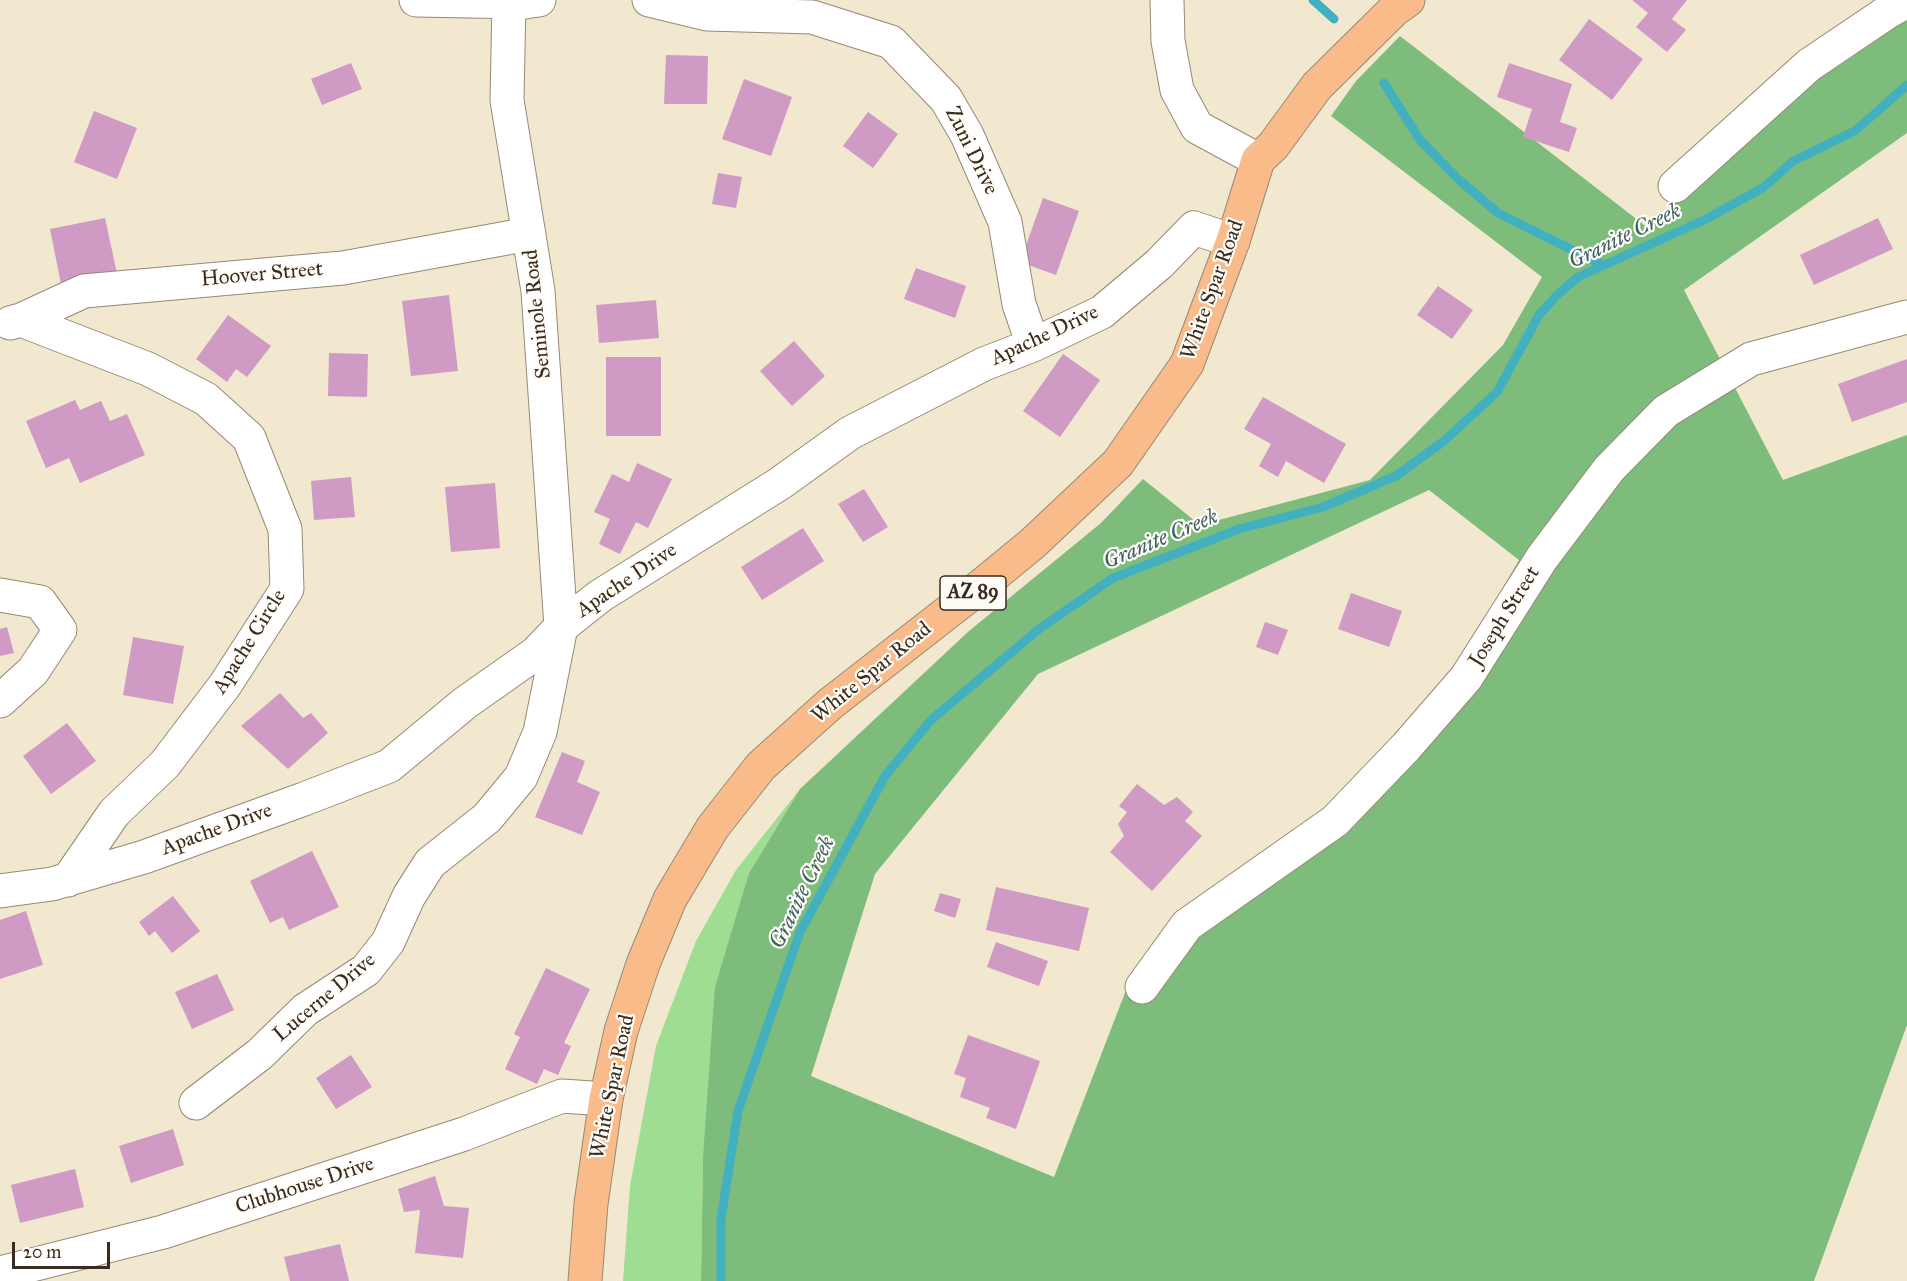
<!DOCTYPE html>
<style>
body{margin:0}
#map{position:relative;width:1907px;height:1281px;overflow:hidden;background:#f1e8cf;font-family:"IM FELL Great Primer",serif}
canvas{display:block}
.scale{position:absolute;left:12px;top:1242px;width:98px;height:27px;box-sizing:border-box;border:3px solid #3b2a1e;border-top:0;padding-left:8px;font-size:18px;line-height:21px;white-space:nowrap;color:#3b2a1e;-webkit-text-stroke:4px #fdfcf7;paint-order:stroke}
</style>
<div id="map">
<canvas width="1907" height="1281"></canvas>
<div class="scale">20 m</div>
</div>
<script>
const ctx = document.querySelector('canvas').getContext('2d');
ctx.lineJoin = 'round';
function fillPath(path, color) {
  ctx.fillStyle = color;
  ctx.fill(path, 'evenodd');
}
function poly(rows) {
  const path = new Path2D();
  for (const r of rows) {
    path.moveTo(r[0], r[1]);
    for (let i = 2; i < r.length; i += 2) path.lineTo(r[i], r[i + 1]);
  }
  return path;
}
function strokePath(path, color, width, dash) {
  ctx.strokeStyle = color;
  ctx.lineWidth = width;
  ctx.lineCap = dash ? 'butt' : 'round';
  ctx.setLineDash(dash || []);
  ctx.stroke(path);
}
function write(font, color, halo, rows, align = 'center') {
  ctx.font = font + ' "IM FELL Great Primer",serif';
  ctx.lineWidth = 4.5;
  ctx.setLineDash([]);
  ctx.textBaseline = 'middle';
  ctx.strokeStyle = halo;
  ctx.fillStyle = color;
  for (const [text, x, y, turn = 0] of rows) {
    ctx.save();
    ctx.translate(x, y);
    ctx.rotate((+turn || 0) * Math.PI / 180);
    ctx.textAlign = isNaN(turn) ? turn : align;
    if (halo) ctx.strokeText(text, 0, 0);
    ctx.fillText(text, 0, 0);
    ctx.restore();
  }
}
const green = poly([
 [800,789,749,873,703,1157,701,1281,623,1281,630,1186,656,1046,696,941,736,870]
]);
const forest = poly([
 [1907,17,1907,133,1684,290,1783,480,1907,435,1907,1025,1814,1281,701,1281,703,1157,715,987,749,873,800,789,969,631,1101,523,1143,479,1200,525,1370,480,1503,345,1542,277,1331,116,1356,81,1400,36,1648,228,1818,70],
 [1429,490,1519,560,1455,670,1330,811,1128,985,1054,1177,811,1076,875,874,1038,674]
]);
const stream = poly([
 [1313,0,1334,19],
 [1384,83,1420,140,1458,179,1498,213,1603,265],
 [721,1281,721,1219,738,1111,800,932,885,776,931,720,1039,629,1113,578,1239,529,1323,507,1396,476,1444,441,1497,392,1539,315,1557,295,1578,277,1706,219,1764,187,1793,161,1855,131,1907,85]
]);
const building = poly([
 [1632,0,1687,0,1672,19,1686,30,1667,52,1636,27,1648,13],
 [1589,19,1643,59,1612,100,1559,60],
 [666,55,708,56,707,104,664,104],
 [351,63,362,89,322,105,311,79],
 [1509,63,1572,84,1560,122,1577,128,1569,152,1523,137,1532,109,1497,97],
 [744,79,792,97,771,156,722,139],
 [94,111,137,128,117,179,74,162],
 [868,112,898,134,873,168,843,146],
 [718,173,742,177,736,208,712,204],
 [1043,198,1079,211,1056,275,1020,262],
 [105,218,118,278,62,289,50,229],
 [1878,218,1893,249,1814,285,1800,255],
 [916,268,966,286,955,318,904,299],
 [1438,286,1473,310,1452,339,1417,315],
 [449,295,458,371,411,376,402,301],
 [656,300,659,338,599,343,596,305],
 [228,315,271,346,247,377,236,369,227,382,196,359],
 [794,341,825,376,792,406,760,371],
 [329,353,368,354,367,397,328,396],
 [1063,354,1100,380,1060,437,1023,411],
 [606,357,661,357,661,436,606,436],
 [1907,359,1907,402,1852,422,1838,384],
 [1263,397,1346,444,1324,483,1286,461,1278,477,1259,466,1271,444,1244,429],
 [75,400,80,410,101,401,110,421,127,414,145,455,80,483,69,458,46,468,26,421],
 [637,463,672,479,648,528,636,522,620,554,599,544,610,519,594,512,612,474,629,482],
 [351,477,355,517,314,520,311,481],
 [495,483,500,548,451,552,445,487],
 [864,489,888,527,863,542,838,504],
 [803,528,824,561,762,600,741,567],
 [1351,593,1402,611,1389,647,1338,629],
 [1265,622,1288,630,1278,655,1256,647],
 [7,627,14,653,0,656,0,629],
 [133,637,184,646,173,704,123,695],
 [280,693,303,718,311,713,328,733,288,769,241,726],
 [67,723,96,761,51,794,23,756],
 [562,752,585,761,577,782,600,792,582,835,535,817],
 [1137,784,1164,805,1177,797,1193,812,1185,821,1202,836,1152,891,1110,852,1124,836,1118,824,1127,812,1119,806],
 [312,851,339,907,289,930,283,917,270,923,250,881],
 [996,887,1089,908,1079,951,986,930],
 [940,893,961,899,955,918,934,911],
 [173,896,200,931,172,953,155,931,149,936,139,922],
 [26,911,43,965,0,979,0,920],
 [996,942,1048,961,1039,986,987,967],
 [546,968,590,989,564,1043,571,1046,558,1075,544,1069,537,1084,505,1069,520,1037,514,1034],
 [217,974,234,1010,192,1029,175,992],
 [968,1035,1040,1061,1016,1129,986,1118,990,1108,960,1097,966,1078,954,1074],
 [351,1055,372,1087,336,1109,316,1078],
 [173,1129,184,1165,131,1183,119,1146],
 [75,1169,84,1207,20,1223,11,1185],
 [435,1176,444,1206,469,1208,463,1258,415,1253,420,1210,404,1212,398,1189],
 [340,1244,349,1281,290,1281,284,1257]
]);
const minor = poly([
 [416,0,525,2,539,0],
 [649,0,707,14,812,17,891,42,946,99,967,135,1005,222,1019,304,1033,345],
 [1167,0,1168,41,1177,90,1197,127,1258,160],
 [1675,186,1809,65,1886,13,1907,1],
 [21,320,148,369,206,399,249,438,285,529,287,589,225,685,165,764,114,813,68,880],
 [10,323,21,320,84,291,343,268,529,234],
 [0,595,40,602,60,630,33,671,0,701],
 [0,891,52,884,144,857,304,799,389,766,465,703,536,653,561,627,600,596,779,484,850,433,984,364,1033,345,1102,312,1159,264,1194,228,1233,241],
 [1142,987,1187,925,1335,821,1406,747,1466,678,1542,558,1609,469,1666,411,1751,359,1907,317],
 [196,1103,260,1054,305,1010,366,970,388,942,409,896,430,863,487,818,521,777,540,732,561,627,538,291,507,100,509,2],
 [0,1273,163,1232,464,1134,562,1096,606,1099]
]);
const major = poly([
 [585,1281,591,1204,606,1099,621,1031,643,964,670,899,713,827,761,766,830,704,971,594,1032,544,1118,463,1187,364,1233,241,1258,160,1273,146,1317,86,1394,10,1408,0]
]);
const shields = [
 [973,593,66]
];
const shieldNames = [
 ["AZ 89",973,593]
];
const streetNames = [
 ["Zuni Drive",971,151,64],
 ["Hoover Street",262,275,-5],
 ["White Spar Road",1213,290,-70],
 ["Seminole Road",538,314,-96],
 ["Apache Drive",1045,336,-25],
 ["Apache Drive",627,581,-34],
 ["Joseph Street",1505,617,-58],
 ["Apache Circle",250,642,-58],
 ["White Spar Road",872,673,-39],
 ["Apache Drive",217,830,-20],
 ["Lucerne Drive",325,998,-40],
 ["White Spar Road",613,1087,-78],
 ["Clubhouse Drive",305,1186,-18]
];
const waterNames = [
 ["Granite Creek",1625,237,-26],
 ["Granite Creek",1161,540,-23],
 ["Granite Creek",803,893,-64]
];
fillPath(green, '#9edd92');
fillPath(forest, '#7ebc7c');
strokePath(stream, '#43b0c0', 9);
fillPath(building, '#cf9ac4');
strokePath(minor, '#968976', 35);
strokePath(major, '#968976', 35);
strokePath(minor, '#fff', 33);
strokePath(major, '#fabb8b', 33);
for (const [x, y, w] of shields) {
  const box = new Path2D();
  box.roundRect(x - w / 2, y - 17, w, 34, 4.5);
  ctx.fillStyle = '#fdfcf7';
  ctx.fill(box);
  strokePath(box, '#3b2a1e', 1.5);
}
write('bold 20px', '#3b2a1e', null, shieldNames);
write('21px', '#3b2a1e', '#fdfcf7', streetNames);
write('italic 22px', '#3e605f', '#fdfcf7', waterNames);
</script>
